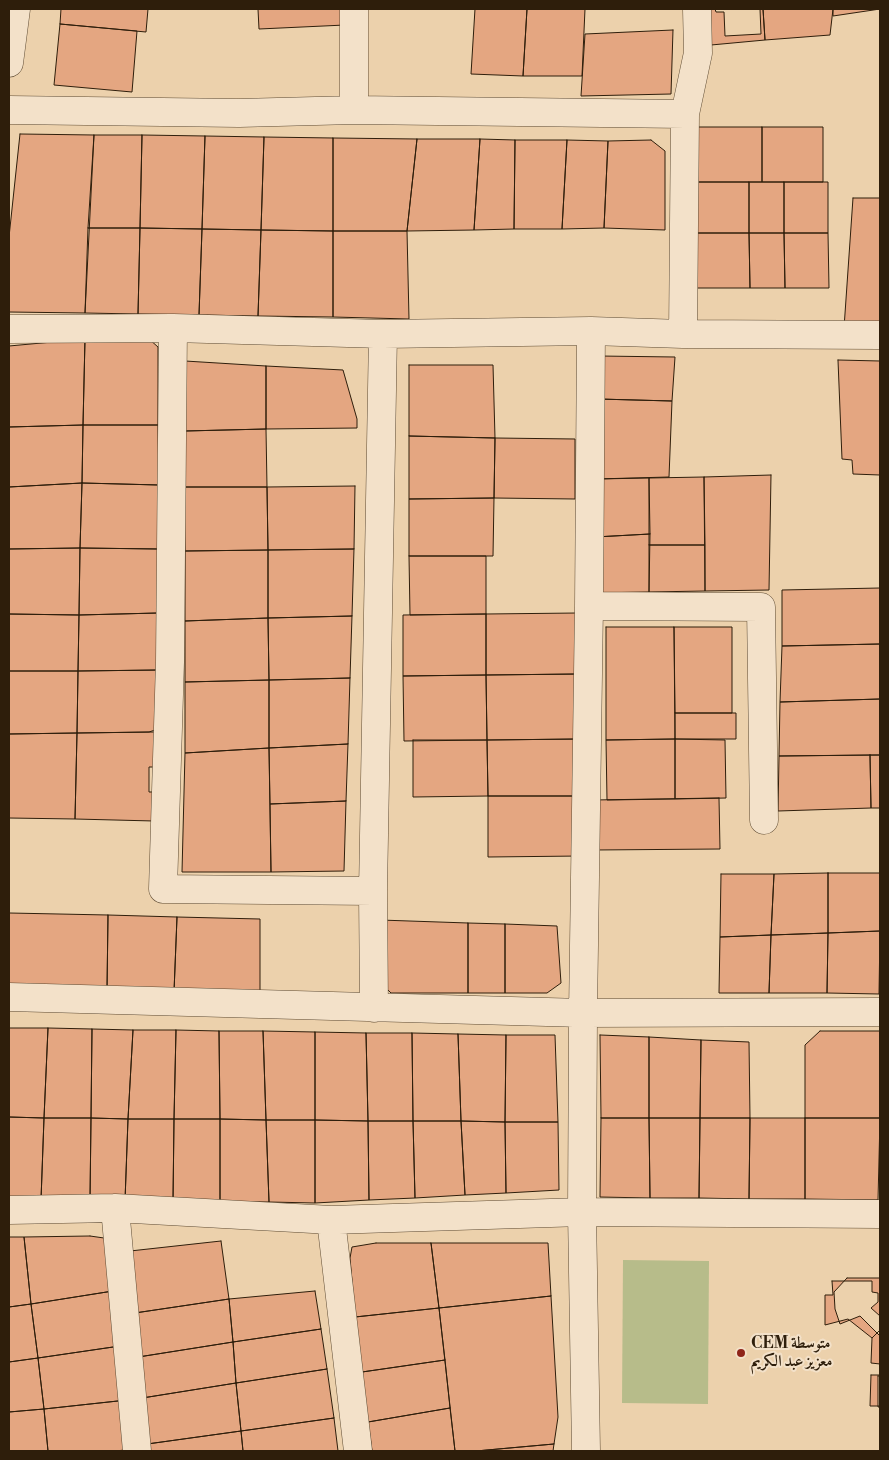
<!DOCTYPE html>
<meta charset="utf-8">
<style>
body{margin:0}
#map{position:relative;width:889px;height:1460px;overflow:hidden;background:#ecd1ac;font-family:"Libre Bodoni",serif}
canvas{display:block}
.frame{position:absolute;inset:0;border:10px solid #2e1e0b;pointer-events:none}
</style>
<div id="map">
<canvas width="889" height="1460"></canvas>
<div class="frame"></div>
</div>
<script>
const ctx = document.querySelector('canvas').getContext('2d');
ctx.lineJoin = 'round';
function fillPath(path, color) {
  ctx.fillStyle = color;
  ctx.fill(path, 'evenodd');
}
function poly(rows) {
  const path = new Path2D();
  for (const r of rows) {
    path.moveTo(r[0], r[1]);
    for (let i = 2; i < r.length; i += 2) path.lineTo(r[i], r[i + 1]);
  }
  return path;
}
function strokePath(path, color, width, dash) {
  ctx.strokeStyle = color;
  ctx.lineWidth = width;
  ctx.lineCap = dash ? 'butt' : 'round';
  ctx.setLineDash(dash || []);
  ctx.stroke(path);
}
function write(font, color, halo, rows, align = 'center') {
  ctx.font = font + ' "Libre Bodoni",Amiri,serif';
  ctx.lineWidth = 4;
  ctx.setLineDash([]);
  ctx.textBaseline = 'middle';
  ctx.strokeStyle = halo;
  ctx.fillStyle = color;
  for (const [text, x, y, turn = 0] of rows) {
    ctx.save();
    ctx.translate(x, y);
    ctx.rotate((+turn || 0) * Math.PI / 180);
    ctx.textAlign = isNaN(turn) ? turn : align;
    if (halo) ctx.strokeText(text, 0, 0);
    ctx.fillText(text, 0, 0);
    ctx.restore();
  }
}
const green = poly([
 [623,1260,709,1261,708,1404,622,1403]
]);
const building = poly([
 [61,9,148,9,146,32,60,24,61,9],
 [258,9,345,9,345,25,259,29,258,9],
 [475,9,527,9,523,76,471,74,475,9],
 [527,9,585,9,582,76,523,76,527,9],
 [701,9,763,9,765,40,711,45,701,9],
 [715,9,760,9,761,34,725,36,724,12,716,12,715,9],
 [763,9,833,9,830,35,765,40,763,9],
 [833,9,880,9,833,16,833,9],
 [60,24,137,31,132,92,54,85,60,24],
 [673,30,671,94,581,96,585,34,673,30],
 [696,127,762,127,762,182,697,182,696,127],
 [762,127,823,127,823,182,762,182,762,127],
 [20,134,94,135,85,313,9,312,9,237,20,134],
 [94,135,142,135,140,228,88,228,94,135],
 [142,135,205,136,202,229,140,228,142,135],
 [205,136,264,137,261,230,202,229,205,136],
 [264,137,333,138,333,231,261,230,264,137],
 [333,138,417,139,407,231,333,231,333,138],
 [417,139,480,139,474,230,407,231,417,139],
 [480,139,515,140,514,229,474,230,480,139],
 [515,140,567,140,562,229,514,229,515,140],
 [567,140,608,141,604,228,562,229,567,140],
 [651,140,665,151,665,230,604,228,608,141,651,140],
 [697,182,749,182,749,233,697,233,697,182],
 [749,182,784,182,784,233,749,233,749,182],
 [784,182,828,182,828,233,784,233,784,182],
 [853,198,880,198,880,328,844,328,853,198],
 [88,228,140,228,138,314,85,313,88,228],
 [140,228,202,229,199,315,138,314,140,228],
 [202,229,261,230,258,316,199,315,202,229],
 [261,230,333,231,333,317,258,316,261,230],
 [333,231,407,231,409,319,333,317,333,231],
 [697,233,749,233,750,288,696,288,697,233],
 [749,233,784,233,785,288,750,288,749,233],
 [784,233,828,233,829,288,785,288,784,233],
 [85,339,149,339,158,347,158,425,83,425,85,339],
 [85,339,83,425,9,427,9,346,85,339],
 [599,356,675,357,672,401,598,399,599,356],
 [838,360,880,361,880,475,853,474,852,460,842,459,838,360],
 [185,361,266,366,266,429,185,431,185,361],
 [409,365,493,365,495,438,409,436,409,365],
 [266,366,343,370,357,419,357,428,266,429,266,366],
 [598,399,672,401,669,477,596,479,598,399],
 [83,425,82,483,9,487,9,427,83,425],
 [83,425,158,425,159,485,82,483,83,425],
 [266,429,267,487,184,487,185,431,266,429],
 [409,436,495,438,494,498,409,499,409,436],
 [495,438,575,439,575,499,494,498,495,438],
 [771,475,769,590,705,591,704,477,771,475],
 [704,477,705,545,649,545,649,478,704,477],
 [649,478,650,534,595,537,596,479,649,478],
 [82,483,159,485,159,549,80,548,82,483],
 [82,483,80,548,9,549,9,487,82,483],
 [355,486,354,549,268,550,267,487,355,486],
 [184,487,267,487,268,550,185,551,184,487],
 [494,498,493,556,409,556,409,499,494,498],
 [650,534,649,592,594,593,595,537,650,534],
 [649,545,705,545,705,591,649,592,649,545],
 [80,548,159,549,158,613,79,615,80,548],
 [80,548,79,615,9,614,9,549,80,548],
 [354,549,352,616,268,618,268,550,354,549],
 [268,550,268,618,185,621,185,551,268,550],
 [409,556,486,556,486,614,410,615,409,556],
 [880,588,880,644,782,646,782,590,880,588],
 [158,613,159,670,78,671,79,615,158,613],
 [578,613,578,674,486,675,486,614,578,613],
 [9,614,79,615,78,671,9,671,9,614],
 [486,614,486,675,403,676,403,615,486,614],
 [352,616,350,678,269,680,268,618,352,616],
 [268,618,269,680,185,682,185,621,268,618],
 [606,627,674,627,675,739,606,740,606,627],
 [674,627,732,627,732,713,675,713,674,627],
 [880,644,880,699,780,702,782,646,880,644],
 [159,670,158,729,149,732,77,733,78,671,159,670],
 [9,671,78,671,77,733,9,734,9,671],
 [578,674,579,739,487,740,486,675,578,674],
 [486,675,487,740,404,741,403,676,486,675],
 [350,678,348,744,269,748,269,680,350,678],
 [269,680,269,748,185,753,185,682,269,680],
 [880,699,880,755,779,756,780,702,880,699],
 [675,713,736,713,736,739,675,739,675,713],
 [155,732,155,767,149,767,149,792,154,792,154,821,75,819,77,733,155,732],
 [77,733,75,819,9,818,9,734,77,733],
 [579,739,579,796,488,796,487,740,579,739],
 [675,739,675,799,607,800,606,740,675,739],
 [675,739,725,740,726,798,675,799,675,739],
 [413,740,487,740,488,796,413,797,413,740],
 [348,744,346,801,270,804,269,748,348,744],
 [269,748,271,872,182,872,185,753,269,748],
 [870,755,880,755,880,808,871,808,870,755],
 [870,755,871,808,778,811,779,756,870,755],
 [488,796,579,796,580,856,488,857,488,796],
 [719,798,720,849,594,850,593,800,719,798],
 [346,801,344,871,271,872,270,804,346,801],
 [828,873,880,873,880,931,828,933,828,873],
 [828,873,828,933,771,935,774,874,828,873],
 [721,874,774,874,771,935,720,937,721,874],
 [9,913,108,915,107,990,9,987,9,913],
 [108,915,177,917,174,992,107,990,108,915],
 [177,917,260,919,260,995,174,992,177,917],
 [380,920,468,923,468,993,391,993,382,984,380,920],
 [468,923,505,924,505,993,468,993,468,923],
 [505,924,557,926,561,983,547,993,505,993,505,924],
 [880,931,879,994,827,993,828,933,880,931],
 [828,933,827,993,769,993,771,935,828,933],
 [771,935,769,993,719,993,720,937,771,935],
 [9,1028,48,1028,44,1118,9,1117,9,1028],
 [48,1028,92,1029,91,1118,44,1118,48,1028],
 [92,1029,133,1030,128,1119,91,1118,92,1029],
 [133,1030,176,1030,174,1119,128,1119,133,1030],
 [176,1030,219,1031,220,1119,174,1119,176,1030],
 [219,1031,263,1031,266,1120,220,1119,219,1031],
 [263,1031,315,1032,315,1120,266,1120,263,1031],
 [820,1031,880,1031,880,1118,805,1118,805,1045,820,1031],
 [315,1032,366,1033,368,1121,315,1120,315,1032],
 [366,1033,412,1033,413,1121,368,1121,366,1033],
 [412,1033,458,1034,461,1121,413,1121,412,1033],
 [458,1034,506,1035,505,1122,461,1121,458,1034],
 [506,1035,555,1035,558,1122,505,1122,506,1035],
 [600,1035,649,1037,649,1118,601,1118,600,1035],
 [649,1037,701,1040,700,1118,649,1118,649,1037],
 [701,1040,749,1042,750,1118,700,1118,701,1040],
 [9,1117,44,1118,41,1200,9,1199,9,1117],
 [44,1118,91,1118,90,1200,41,1200,44,1118],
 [91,1118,128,1119,125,1201,90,1200,91,1118],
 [601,1118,649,1118,650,1198,600,1197,601,1118],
 [649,1118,700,1118,699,1198,650,1198,649,1118],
 [700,1118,750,1118,749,1199,699,1198,700,1118],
 [750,1118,805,1118,805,1199,749,1199,750,1118],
 [805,1118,880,1118,878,1200,805,1199,805,1118],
 [128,1119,174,1119,173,1201,125,1201,128,1119],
 [174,1119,220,1119,220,1202,173,1201,174,1119],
 [220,1119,266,1120,269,1202,220,1202,220,1119],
 [266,1120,315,1120,315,1203,269,1202,266,1120],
 [315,1120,368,1121,369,1200,315,1203,315,1120],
 [368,1121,413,1121,415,1198,369,1200,368,1121],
 [413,1121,461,1121,465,1195,415,1198,413,1121],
 [461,1121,505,1122,506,1193,465,1195,461,1121],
 [505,1122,558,1122,559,1190,506,1193,505,1122],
 [90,1236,104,1238,113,1291,31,1304,24,1237,90,1236],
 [9,1237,24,1237,31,1304,9,1307,9,1237],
 [221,1241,229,1299,128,1314,121,1252,221,1241],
 [376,1243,431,1243,439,1308,355,1317,350,1258,352,1247,376,1243],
 [431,1243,548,1243,551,1296,439,1308,431,1243],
 [847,1278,880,1278,880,1336,860,1316,840,1324,835,1309,834,1292,847,1278],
 [832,1281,872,1281,872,1292,878,1293,878,1302,871,1308,880,1316,880,1330,872,1338,848,1319,825,1325,825,1295,833,1295,832,1281],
 [113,1291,120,1346,38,1358,31,1304,113,1291],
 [315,1291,321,1329,233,1342,229,1299,315,1291],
 [551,1296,558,1417,554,1444,476,1451,455,1451,439,1308,551,1296],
 [229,1299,233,1342,132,1358,128,1314,229,1299],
 [31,1304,38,1358,9,1362,9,1307,31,1304],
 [439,1308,445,1360,362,1372,355,1317,439,1308],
 [321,1329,327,1369,236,1383,233,1342,321,1329],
 [880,1330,880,1364,871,1363,872,1338,880,1330],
 [233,1342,236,1383,136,1399,132,1358,233,1342],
 [120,1346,127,1400,44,1409,38,1358,120,1346],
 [38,1358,44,1409,9,1412,9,1362,38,1358],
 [445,1360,450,1408,368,1422,362,1372,445,1360],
 [327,1369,334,1418,241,1431,236,1383,327,1369],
 [871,1375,880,1375,880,1406,870,1406,871,1375],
 [878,1376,880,1376,880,1407,878,1407,878,1376],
 [236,1383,241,1431,140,1445,136,1399,236,1383],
 [127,1400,133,1449,116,1451,48,1451,44,1409,127,1400],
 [450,1408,455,1451,372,1451,368,1422,450,1408],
 [44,1409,48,1451,9,1451,9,1412,44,1409],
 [334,1418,338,1451,243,1451,241,1431,334,1418],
 [241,1431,243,1451,141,1451,140,1445,241,1431],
 [554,1444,553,1451,476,1451,554,1444]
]);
const minor = poly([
 [9,63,16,9],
 [9,110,239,113,354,110,685,114,683,334,591,331],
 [354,110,354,9],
 [685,114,698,53,697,9],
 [173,328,170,662,163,889,373,891],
 [9,329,173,328,383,334,591,331,589,606,583,1013,582,1212,586,1451],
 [683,334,880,335],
 [589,606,761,607,764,820],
 [9,997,583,1013,880,1012],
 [374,1008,373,891,383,334],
 [115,1208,137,1451],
 [9,1210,115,1208,331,1220,582,1212,880,1214],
 [331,1220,358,1451]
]);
const markers = [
 [741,1353,5,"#8f2418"]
];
const poiNames = [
 ["CEM متوسطة",751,1344],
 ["معزيز عبد الكريم",751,1362]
];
fillPath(green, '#b7bc8a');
fillPath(building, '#e4a681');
strokePath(building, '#2e1e0b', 1);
strokePath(minor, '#5e4b33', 29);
strokePath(minor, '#f3e1c9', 28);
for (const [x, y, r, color] of markers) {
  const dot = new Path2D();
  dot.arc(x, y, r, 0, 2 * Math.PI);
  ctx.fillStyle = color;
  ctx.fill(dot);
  strokePath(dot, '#f3e1c9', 2);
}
write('bold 16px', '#2e1e0b', '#f3e1c9', poiNames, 'left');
</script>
